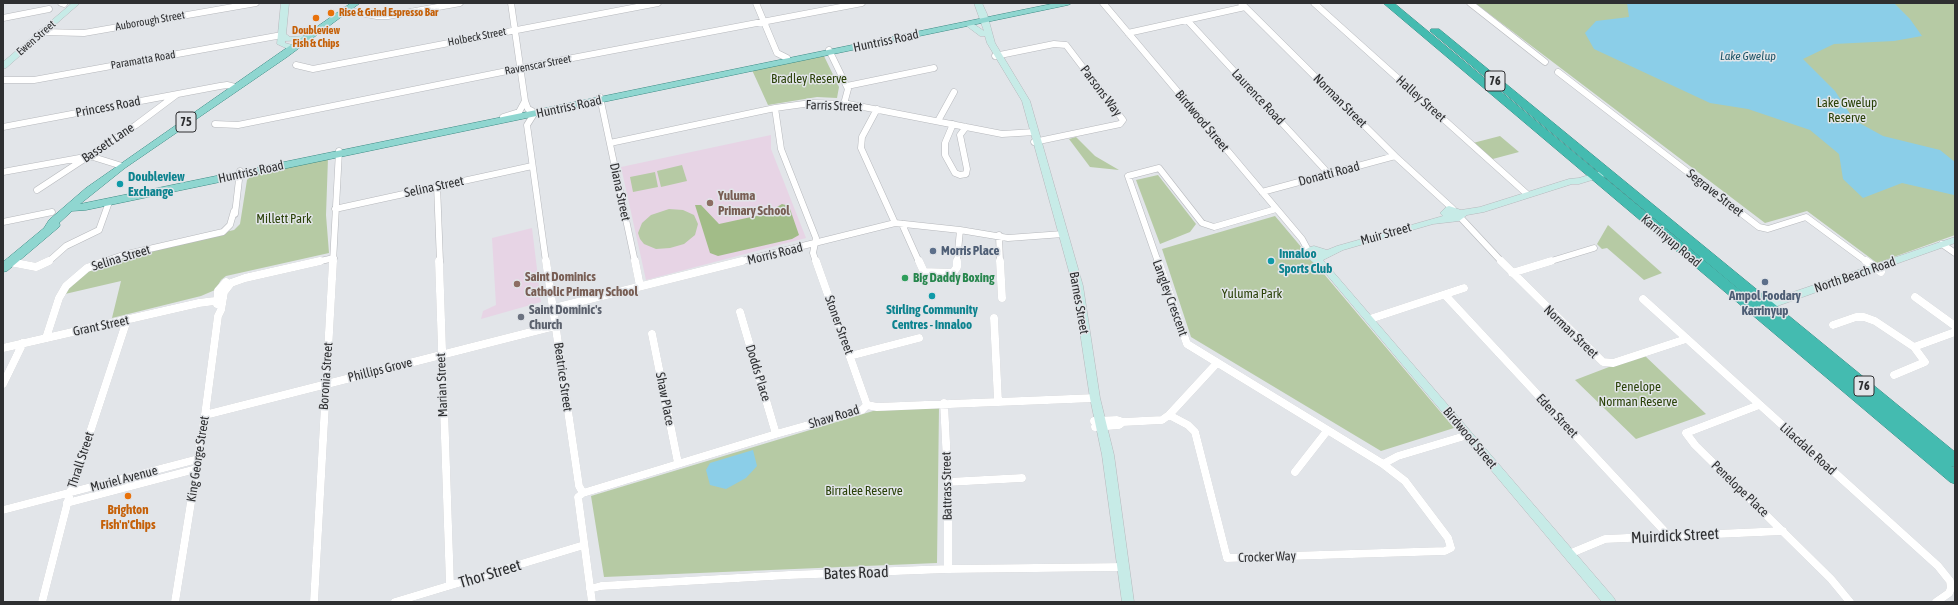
<!DOCTYPE html>
<style>
body{margin:0}
#map{position:relative;width:1958px;height:605px;overflow:hidden;background:#e2e5e9;font-family:"Asap Condensed",sans-serif}
canvas{display:block}
.frame{position:absolute;inset:0;border:4px solid #2e2f31;pointer-events:none}
</style>
<div id="map">
<canvas width="1958" height="605"></canvas>
<div class="frame"></div>
</div>
<script>
const ctx = document.querySelector('canvas').getContext('2d');
ctx.lineJoin = 'round';
function fillPath(path, color) {
  ctx.fillStyle = color;
  ctx.fill(path, 'evenodd');
}
function poly(rows) {
  const path = new Path2D();
  for (const r of rows) {
    path.moveTo(r[0], r[1]);
    for (let i = 2; i < r.length; i += 2) path.lineTo(r[i], r[i + 1]);
  }
  return path;
}
function strokePath(path, color, width, dash) {
  ctx.strokeStyle = color;
  ctx.lineWidth = width;
  ctx.lineCap = dash ? 'butt' : 'round';
  ctx.setLineDash(dash || []);
  ctx.stroke(path);
}
function write(font, color, halo, rows, align = 'center') {
  ctx.font = font + ' "Asap Condensed",sans-serif';
  ctx.lineWidth = 3;
  ctx.setLineDash([]);
  ctx.textBaseline = 'middle';
  ctx.strokeStyle = halo;
  ctx.fillStyle = color;
  for (const [text, x, y, turn = 0] of rows) {
    ctx.save();
    ctx.translate(x, y);
    ctx.rotate((+turn || 0) * Math.PI / 180);
    ctx.textAlign = isNaN(turn) ? turn : align;
    if (halo) ctx.strokeText(text, 0, 0);
    ctx.fillText(text, 0, 0);
    ctx.restore();
  }
}
const education = poly([
 [771,135,771,149,806,238,646,280,621,167],
 [532,228,541,302,481,319,483,311,496,305,492,238]
]);
const green = poly([
 [1475,3,1955,3,1955,235,1877,263,1807,211,1765,223],
 [824,56,839,87,837,98,817,97,768,105,752,70],
 [1500,136,1519,152,1489,160,1473,143],
 [1076,137,1095,156,1119,170,1090,167,1069,139],
 [328,158,326,215,329,253,226,276,221,280,215,290,201,296,112,318,121,281,65,294,78,276,106,259,234,230,240,224,247,180,251,175],
 [682,165,687,181,661,187,657,171],
 [655,172,658,187,633,192,630,177],
 [1158,175,1196,224,1190,232,1160,244,1136,180],
 [669,209,683,210,694,215,698,224,695,235,684,244,670,248,656,249,644,244,640,239,638,233,642,223,651,215],
 [1275,216,1454,428,1381,451,1191,337,1162,249],
 [1608,225,1662,273,1644,280,1607,248,1602,249,1597,244],
 [1643,354,1706,414,1636,439,1575,380],
 [939,407,937,563,604,577,591,496,873,411]
]);
const forest = poly([
 [782,204,789,206,799,235,792,239,718,256,710,253,695,205,701,205,719,224,765,214]
]);
const water = poly([
 [1627,3,1894,3,1910,19,1922,36,1894,41,1834,44,1803,59,1835,91,1854,120,1883,136,1940,150,1955,162,1954,195,1902,183,1863,198,1843,179,1839,154,1810,130,1748,109,1710,103,1594,49,1585,33,1596,21,1629,17],
 [753,450,757,466,746,478,726,489,710,485,706,470,710,463]
]);
const streetFar1 = poly([
 [61,3,64,4],
 [511,3,525,101,528,109,532,111],
 [756,3,777,53,787,58],
 [1103,3,1302,239,1309,252],
 [1241,3,1395,156,1453,209],
 [1314,3,1527,194],
 [1470,3,1545,62],
 [345,10,377,16,388,16,460,3],
 [3,18,49,9],
 [1187,20,1329,174],
 [42,32,84,33,256,3],
 [1128,33,1245,7],
 [829,50,848,89,844,104],
 [995,56,1054,44,1066,45,1123,120,1120,124,1034,142],
 [296,65,313,69,658,3],
 [1558,72,1759,227,1768,229,1806,217,1867,262],
 [3,80,34,80,282,35],
 [847,86,934,68],
 [600,97,635,262],
 [775,108,781,149,816,238,813,253,816,262],
 [877,109,862,137,861,148,895,223],
 [534,114,527,125,546,262],
 [503,117,519,112,525,101],
 [938,121,954,92],
 [215,124,238,125,562,60,862,3],
 [953,124,945,143,945,155,955,173,960,175,966,174,967,169,960,135,966,127],
 [3,127,220,86,227,85,235,87],
 [610,143,775,108,811,103,848,104,1002,134,1035,132],
 [3,172,85,157,93,157,122,166],
 [437,185,440,262],
 [37,190,136,125,176,95],
 [1262,192,1395,156],
 [335,209,532,166],
 [235,214,240,171],
 [1460,217,1502,262],
 [3,222,52,212],
 [902,224,919,262],
 [999,235,1000,262],
 [1942,244,1955,253],
 [48,262,66,246,99,230,109,202],
 [103,262,123,255,223,232,230,225,234,211],
 [316,262,334,258],
 [333,262,339,151],
 [738,262,895,223,960,230,1008,238,1063,234],
 [957,262,960,230],
 [1158,262,1128,176,1159,168,1202,223,1214,227,1276,209],
 [1548,262,1594,248]
]);
const street = poly([
 [439,261,450,585],
 [546,261,579,486,583,493],
 [635,261,640,286],
 [816,261,867,405],
 [919,261,924,272,953,273,957,267,957,261],
 [1000,261,1002,298],
 [1158,261,1187,344,1383,464,1405,481,1448,538,1451,548,1445,551,1227,558,1195,432,1188,425,1169,415],
 [1501,261,1603,362,1613,363,1686,339],
 [1866,261,1881,272],
 [10,262,36,267,49,261],
 [1512,273,1551,261],
 [1445,295,1669,536],
 [1915,297,1955,326],
 [1643,299,1938,566,1950,581,1951,588,1949,593,1936,602],
 [217,304,218,291,226,282],
 [554,308,742,261],
 [740,312,776,434],
 [994,318,998,401],
 [1370,319,1464,288],
 [1833,325,1856,317,1864,317,1875,321,1914,347,1925,362,1894,375],
 [652,334,678,463],
 [46,338,59,298,66,286,87,268,106,261],
 [1914,347,1955,332],
 [3,348,199,303,222,300],
 [850,356,919,338],
 [3,384,23,343],
 [944,403,948,482,948,569],
 [867,405,877,407,1095,398],
 [1759,405,1686,433,1695,445,1831,579,1850,602],
 [205,415,555,326],
 [1094,421,1117,420,1123,422,1162,420,1169,415,1217,363],
 [1095,427,1119,425,1123,422],
 [1383,464,1398,456,1468,435],
 [1295,472,1327,431],
 [948,482,1022,478],
 [583,493,776,434,862,410,867,405],
 [583,493,578,497,592,602],
 [67,503,196,469],
 [3,510,198,459],
 [1569,554,1605,539,1783,531],
 [590,589,601,586,789,575,948,569,1123,567],
 [42,602,70,493,127,320],
 [175,602,205,415,218,316,221,310,224,292,231,283,245,278,320,261],
 [314,602,333,261],
 [395,602,584,545]
]);
const secondary = poly([
 [72,3,80,3,6,68,3,68,3,62,72,3],
 [281,3,289,3,286,34,290,37,304,36,308,38,304,40,285,41,285,43,296,46,296,50,290,50,277,44,281,3],
 [974,3,982,3,987,14,995,43,1030,101,1083,286,1100,398,1114,455,1134,602,1122,602,1102,455,1090,398,1073,286,1022,101,987,43,985,36,980,36,964,24,965,22,971,22,984,31,974,3],
 [1602,171,1606,174,1605,176,1579,184,1572,184,1484,212,1467,215,1459,221,1433,224,1343,250,1323,260,1614,598,1616,602,1602,602,1327,275,1305,255,1305,250,1310,247,1314,246,1327,250,1337,246,1443,216,1440,213,1446,207,1449,206,1461,210,1480,207,1569,179,1579,178,1602,171],
 [1955,237,1955,243,1766,310,1758,310,1757,307,1758,304,1955,237]
]);
const primary = poly([
 [351,3,360,3,287,57,125,168,80,204,1056,3,1072,3,1068,5,86,210,72,211,59,223,60,225,59,227,7,271,3,272,3,262,44,228,49,220,86,188,351,3]
]);
const highway = poly([
 [1383,3,1394,3,1777,321,1430,31,1431,29,1439,29,1955,452,1955,467,1951,466,1955,469,1955,484,1950,482,1383,3]
]);
const markers = [
 [331,13,4,"#e8710a"],
 [316,18,4,"#e8710a"],
 [120,184,4,"#0f9aa8"],
 [710,203,4,"#8d6e63"],
 [933,251,4,"#5c6f8a"],
 [1271,261,4,"#0f9aa8"],
 [905,278,4,"#2e9e5b"],
 [1765,282,4,"#5c6f8a"],
 [517,284,4,"#8d6e63"],
 [932,296,4,"#0f9aa8"],
 [521,317,4,"#6b7280"],
 [128,496,4,"#e8710a"]
];
const farFoodnames = [
 ["Rise & Grind Espresso Bar",339,13],
 ["Doubleview",316,31,"center"],
 ["Fish & Chips",316,44,"center"]
];
const farStreetnames = [
 ["Auborough Street",150,21,-10],
 ["Holbeck Street",477,37,-11],
 ["Ewen Street",36,38,-41],
 ["Paramatta Road",143,60,-10],
 ["Ravenscar Street",538,65,-11]
];
const farWaternames = [
 ["Lake Gwelup",1748,56]
];
const shields = [
 [1495,81,20],
 [186,122,20],
 [1864,386,20]
];
const shieldNames = [
 ["76",1495,81],
 ["75",186,122],
 ["76",1864,386]
];
const streetNames = [
 ["Huntriss Road",886,41,-12],
 ["Parsons Way",1101,91,53],
 ["Laurence Road",1258,97,47],
 ["Halley Street",1421,99,42],
 ["Norman Street",1340,101,45],
 ["Farris Street",834,106,2],
 ["Princess Road",108,107,-11],
 ["Huntriss Road",569,107,-12],
 ["Birdwood Street",1202,121,50],
 ["Bassett Lane",108,143,-34],
 ["Huntriss Road",251,172,-12],
 ["Donatti Road",1329,174,-15],
 ["Selina Street",434,187,-12],
 ["Diana Street",620,192,78],
 ["Segrave Street",1715,193,38],
 ["Muir Street",1386,234,-16],
 ["Karrinyup Road",1671,241,40],
 ["Morris Road",775,254,-14],
 ["Selina Street",121,258,-17],
 ["North Beach Road",1855,275,-19],
 ["Langley Crescent",1170,298,70],
 ["Barnes Street",1079,303,80],
 ["Stoner Street",839,325,70],
 ["Grant Street",101,326,-12],
 ["Norman Street",1571,332,44],
 ["Phillips Grove",380,370,-14],
 ["Dodds Place",758,373,73],
 ["Boronia Street",326,376,-86],
 ["Beatrice Street",563,377,82],
 ["Marian Street",442,385,-92],
 ["Shaw Place",665,399,79],
 ["Eden Street",1557,416,47],
 ["Shaw Road",834,417,-17],
 ["Birdwood Street",1470,438,50],
 ["Lilacdale Road",1808,449,42],
 ["King George Street",198,459,-81],
 ["Thrall Street",81,460,-72],
 ["Muriel Avenue",124,479,-15],
 ["Battrass Street",947,486,-91],
 ["Penelope Place",1740,489,44],
 ["Crocker Way",1267,557,-2]
];
const parkNames = [
 ["Bradley Reserve",809,79],
 ["Lake Gwelup",1847,103],
 ["Reserve",1847,118],
 ["Millett Park",284,219],
 ["Yuluma Park",1252,294],
 ["Penelope",1638,387],
 ["Norman Reserve",1638,402],
 ["Birralee Reserve",864,491]
];
const cultureNames = [
 ["Doubleview",128,177],
 ["Exchange",128,192],
 ["Innaloo",1279,254],
 ["Sports Club",1279,269],
 ["Stirling Community",932,310,"center"],
 ["Centres - Innaloo",932,325,"center"]
];
const educationNames = [
 ["Yuluma",718,196],
 ["Primary School",718,211],
 ["Saint Dominics",525,277],
 ["Catholic Primary School",525,292]
];
const serviceNames = [
 ["Morris Place",941,251],
 ["Ampol Foodary",1765,296,"center"],
 ["Karrinyup",1765,311,"center"]
];
const leisureNames = [
 ["Big Daddy Boxing",913,278]
];
const worshipNames = [
 ["Saint Dominic's",529,310],
 ["Church",529,325]
];
const foodNames = [
 ["Brighton",128,510],
 ["Fish'n'Chips",128,525]
];
const nearStreetnames = [
 ["Muirdick Street",1675,536,-3],
 ["Bates Road",856,573,-2],
 ["Thor Street",490,574,-17]
];
fillPath(education, '#e7d4e5');
fillPath(green, '#b6caa4');
fillPath(forest, '#a2bc88');
fillPath(water, '#8bcee8');
strokePath(streetFar1, '#b6b8bc', 7);
strokePath(street, '#b6b8bc', 8);
strokePath(secondary, '#b6b8bc', 1);
strokePath(primary, '#3c8a84', 1);
strokePath(highway, '#3c8a84', 1);
strokePath(streetFar1, '#fff', 6);
strokePath(street, '#fff', 8);
fillPath(secondary, '#c7ebe7');
fillPath(primary, '#8fd6d0');
fillPath(highway, '#44bbb0');
for (const [x, y, r, color] of markers) {
  const dot = new Path2D();
  dot.arc(x, y, r, 0, 2 * Math.PI);
  ctx.fillStyle = color;
  ctx.fill(dot);
  strokePath(dot, '#e2e5e9', 1.5);
}
write('bold 11px', '#c56008', '#e2e5e9', farFoodnames, 'left');
write('11px', '#2e2f31', '#e2e5e9', farStreetnames);
write('italic 12px', '#1d5366', '#e2e5e9', farWaternames);
for (const [x, y, w] of shields) {
  const box = new Path2D();
  box.roundRect(x - w / 2, y - 10, w, 20, 3);
  ctx.fillStyle = '#e2e5e9';
  ctx.fill(box);
  strokePath(box, '#2e2f31', 1);
}
write('bold 12px', '#2e2f31', null, shieldNames);
write('13px', '#2e2f31', '#e2e5e9', streetNames);
write('13px', '#2b4209', '#e2e5e9', parkNames);
write('bold 13px', '#0d838f', '#e2e5e9', cultureNames, 'left');
write('bold 13px', '#785e54', '#e2e5e9', educationNames, 'left');
write('bold 13px', '#4e5e75', '#e2e5e9', serviceNames, 'left');
write('bold 13px', '#27864d', '#e2e5e9', leisureNames, 'left');
write('bold 13px', '#5b616d', '#e2e5e9', worshipNames, 'left');
write('bold 13px', '#c56008', '#e2e5e9', foodNames);
write('16px', '#2e2f31', '#e2e5e9', nearStreetnames);
</script>
